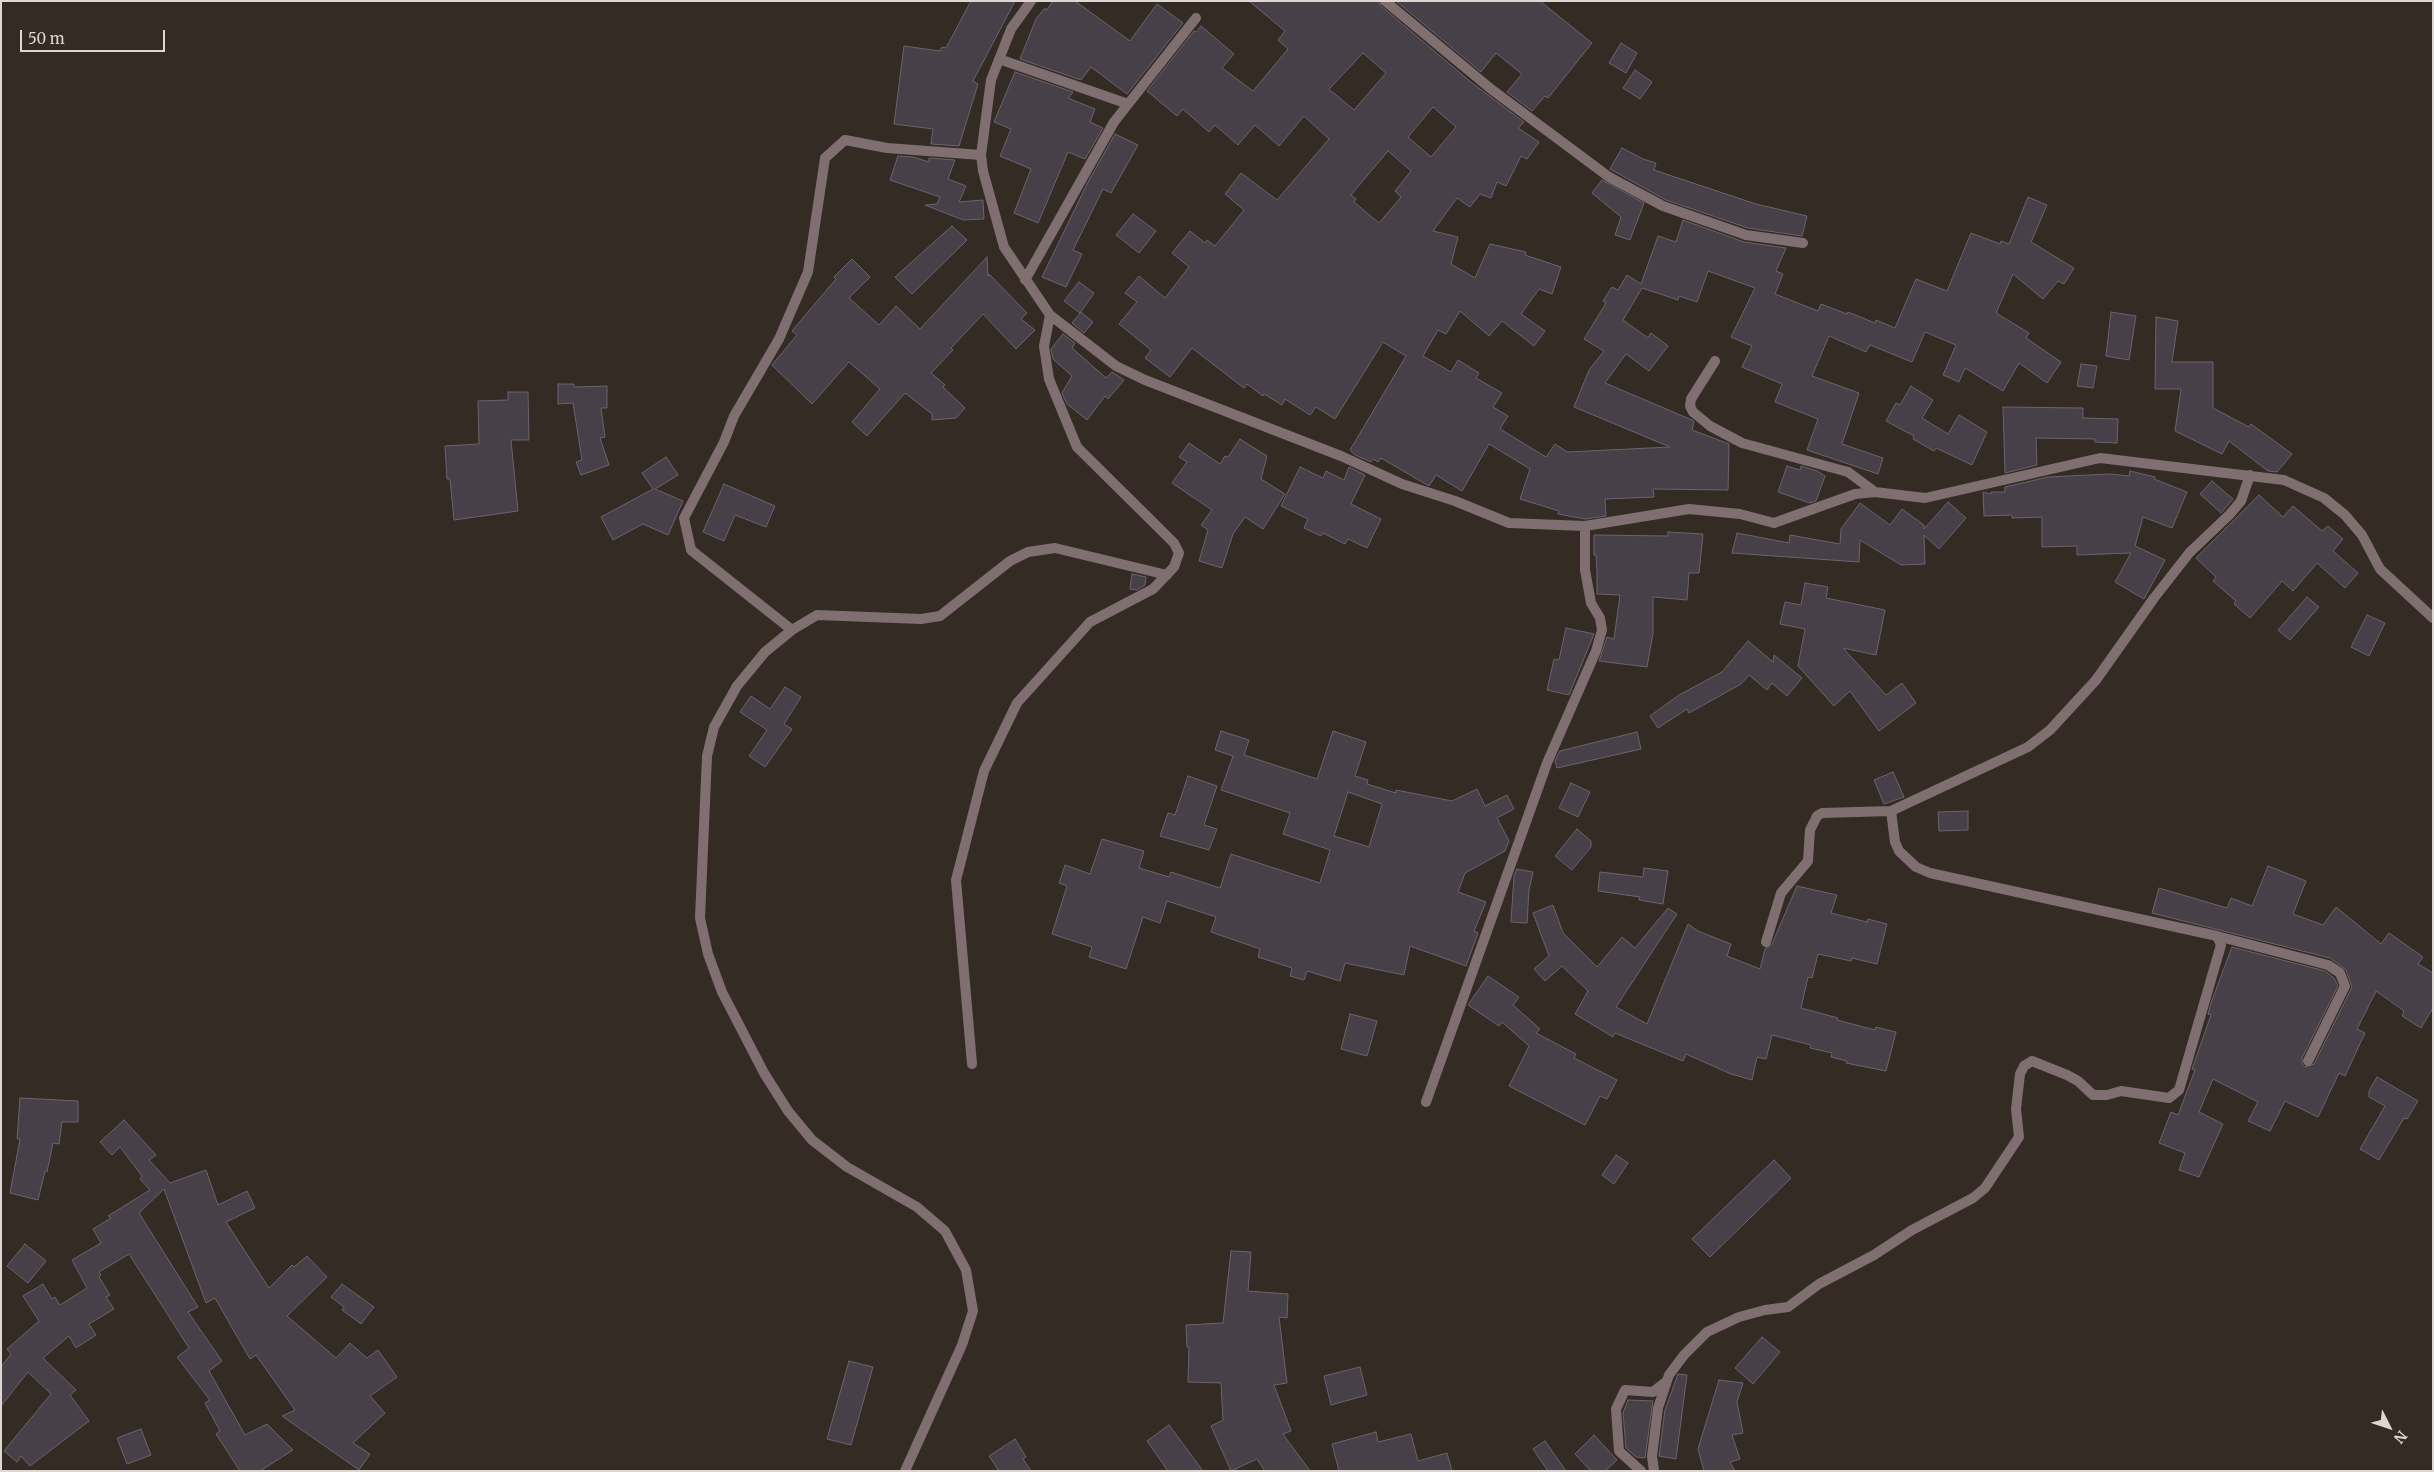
<!DOCTYPE html>
<style>
body{margin:0}
#map{position:relative;width:2434px;height:1472px;overflow:hidden;background:#342b25;font-family:Merriweather,serif}
canvas{display:block}
.frame{position:absolute;inset:0;border:2px solid #ddd6d2;pointer-events:none}
.north{position:absolute;left:2364px;top:1402px;width:50px;height:50px;-webkit-text-stroke:4px #342b25;paint-order:stroke;rotate:131deg;font-size:14px;font-weight:700;line-height:20px;text-align:center;color:#ddd6d2}
.north::after{content:'';display:block;margin:auto;width:18px;height:22px;background:#ddd6d2;clip-path:polygon(50% 0,100% 100%,50% 72%,0 100%)}
.scale{position:absolute;left:20px;top:30px;width:145px;height:22px;box-sizing:border-box;border:2px solid #ddd6d2;border-top:0;padding-left:6px;font-size:15px;line-height:18px;white-space:nowrap;color:#ddd6d2;-webkit-text-stroke:4px #342b25;paint-order:stroke}
</style>
<div id="map">
<canvas width="2434" height="1472"></canvas>
<div class="frame"></div>
<div class="north">N</div>
<div class="scale">50 m</div>
</div>
<script>
const ctx = document.querySelector('canvas').getContext('2d');
ctx.lineJoin = 'round';
function fillPath(path, color) {
  ctx.fillStyle = color;
  ctx.fill(path, 'evenodd');
}
function poly(rows) {
  const path = new Path2D();
  for (const r of rows) {
    path.moveTo(r[0], r[1]);
    for (let i = 2; i < r.length; i += 2) path.lineTo(r[i], r[i + 1]);
  }
  return path;
}
function strokePath(path, color, width, dash) {
  ctx.strokeStyle = color;
  ctx.lineWidth = width;
  ctx.lineCap = dash ? 'butt' : 'round';
  ctx.setLineDash(dash || []);
  ctx.stroke(path);
}
const building = poly([
 [971,1,1015,1,973,81,978,84,959,146,931,144,933,129,894,124,904,46,940,51,942,47,946,48,971,1],
 [1053,1,1075,1,1130,41,1157,4,1183,23,1127,94,1091,67,1081,80,1020,59,1036,19,1045,8,1047,10,1053,1],
 [1249,1,1378,1,1381,6,1472,83,1524,122,1518,128,1539,142,1527,159,1521,156,1506,186,1497,182,1491,198,1480,194,1470,207,1457,198,1433,231,1458,237,1451,264,1475,278,1490,244,1526,252,1525,255,1561,267,1552,294,1539,289,1521,314,1545,331,1534,346,1502,321,1489,336,1460,311,1446,334,1438,330,1423,356,1451,372,1458,360,1479,373,1476,378,1502,393,1493,407,1508,416,1500,429,1546,457,1555,444,1567,452,1670,447,1574,407,1589,370,1604,351,1584,339,1606,303,1603,301,1612,287,1618,290,1627,275,1641,284,1658,236,1676,242,1683,220,1744,242,1786,248,1776,271,1783,274,1775,294,1818,311,1821,304,1847,314,1848,312,1875,323,1876,320,1895,328,1916,279,1947,291,1971,233,2000,244,2001,241,2009,244,2028,197,2047,205,2031,242,2074,268,2064,284,2058,281,2043,299,2013,274,1996,313,2029,333,2026,338,2061,362,2047,383,2019,363,2003,391,1965,368,1959,382,1943,375,1956,345,1925,332,1912,362,1870,345,1866,352,1829,336,1812,376,1859,393,1842,444,1883,458,1878,474,1807,450,1818,419,1775,402,1782,384,1742,367,1752,346,1731,337,1755,288,1708,271,1697,302,1679,296,1678,300,1642,288,1623,320,1648,338,1651,333,1668,346,1649,371,1626,354,1605,383,1692,420,1694,422,1692,430,1729,444,1728,490,1653,489,1654,497,1605,499,1606,516,1585,519,1558,514,1559,511,1520,499,1530,469,1489,444,1462,491,1436,475,1429,486,1381,458,1378,462,1373,459,1371,462,1355,455,1350,450,1406,356,1383,342,1335,419,1316,407,1310,415,1285,399,1282,405,1264,394,1263,396,1247,384,1244,388,1192,348,1170,377,1145,358,1151,350,1119,324,1137,302,1125,293,1139,276,1165,298,1189,267,1172,253,1190,231,1205,243,1207,240,1215,246,1244,210,1225,194,1241,173,1277,200,1329,139,1304,116,1279,146,1255,125,1238,145,1215,125,1209,132,1183,109,1177,116,1147,91,1194,31,1196,32,1201,26,1234,54,1222,68,1253,91,1288,49,1278,40,1285,31,1249,1],
 [1363,53,1386,73,1354,110,1329,89,1363,53],
 [1433,107,1456,127,1431,157,1408,137,1433,107],
 [1388,151,1411,171,1395,191,1401,197,1379,223,1354,202,1356,199,1351,195,1388,151],
 [1396,1,1540,1,1592,43,1548,98,1545,96,1532,111,1507,92,1522,74,1496,53,1481,72,1396,1],
 [1621,43,1637,53,1626,73,1609,63,1621,43],
 [1635,70,1652,82,1640,99,1623,88,1635,70],
 [1015,72,1073,92,1068,98,1095,109,1090,122,1103,128,1085,159,1068,152,1038,223,1014,213,1031,169,1000,156,1011,129,994,122,1015,72],
 [1115,134,1138,145,1111,193,1103,189,1073,250,1082,254,1066,287,1042,277,1088,182,1115,134],
 [1622,148,1643,159,1656,163,1654,170,1756,204,1807,216,1802,236,1748,228,1666,200,1610,169,1622,148],
 [898,156,913,157,929,162,929,158,955,160,948,179,966,186,959,202,983,200,984,219,963,220,925,205,937,204,940,197,890,180,898,156],
 [1602,180,1644,203,1630,240,1615,235,1621,217,1592,193,1602,180],
 [1133,214,1156,231,1139,253,1116,235,1133,214],
 [952,226,967,240,912,294,895,277,952,226],
 [987,257,988,276,989,274,1027,313,1021,319,1035,330,1016,349,983,314,951,348,953,350,931,373,945,385,943,387,965,408,956,418,932,420,932,414,905,393,867,436,852,422,880,389,849,362,812,404,772,365,797,335,792,331,836,279,834,277,852,259,870,277,849,298,879,325,896,306,920,329,987,257],
 [1079,282,1094,293,1080,313,1064,301,1079,282],
 [1081,312,1093,322,1084,333,1072,323,1081,312],
 [2111,312,2136,316,2129,360,2106,356,2111,312],
 [2156,317,2178,321,2172,362,2213,362,2213,408,2249,427,2251,424,2292,454,2277,472,2268,471,2229,441,2222,454,2175,431,2181,389,2155,389,2156,317],
 [1063,334,1075,343,1072,348,1106,378,1112,372,1124,380,1108,399,1105,396,1087,420,1067,404,1062,393,1072,376,1053,359,1051,349,1063,334],
 [2081,364,2097,366,2093,388,2077,386,2081,364],
 [558,384,574,384,574,387,607,386,607,408,601,408,605,437,600,438,609,465,581,475,576,462,582,460,573,403,558,404,558,384],
 [1911,386,1933,400,1922,418,1948,434,1959,415,1987,432,1972,465,1936,448,1934,451,1913,439,1914,436,1886,421,1896,403,1900,405,1911,386],
 [508,392,528,392,529,440,511,440,518,511,454,520,450,479,447,479,445,446,479,444,478,401,508,400,508,392],
 [2003,407,2083,408,2083,418,2118,419,2117,443,2095,442,2095,439,2036,438,2037,465,2005,473,2003,407],
 [1240,439,1267,456,1261,479,1285,494,1263,529,1245,517,1233,534,1222,568,1199,561,1208,530,1201,525,1212,510,1172,483,1187,462,1179,457,1189,443,1220,464,1225,456,1228,457,1240,439],
 [666,457,678,475,655,489,683,501,668,535,643,524,613,540,601,517,653,489,642,473,666,457],
 [1787,466,1800,470,1801,466,1817,471,1825,476,1816,501,1810,503,1778,492,1787,466],
 [1300,467,1323,478,1326,471,1344,480,1349,467,1365,475,1351,504,1381,519,1367,548,1348,539,1345,544,1323,533,1321,536,1304,528,1308,519,1281,506,1300,467],
 [2130,471,2155,477,2154,479,2187,492,2172,528,2143,517,2135,546,2165,560,2144,599,2115,582,2131,553,2077,555,2077,546,2042,547,2042,517,2012,518,2012,515,1984,516,1983,492,1991,494,1991,492,2005,492,2005,487,2048,477,2110,474,2129,476,2130,471],
 [2212,481,2233,499,2221,513,2200,494,2212,481],
 [724,484,775,506,766,527,735,515,724,541,703,532,724,484],
 [2259,495,2283,517,2293,506,2322,531,2328,526,2343,539,2333,551,2358,573,2345,588,2317,563,2293,591,2282,581,2250,618,2234,604,2236,601,2213,581,2216,577,2196,558,2259,495],
 [1948,502,1966,518,1939,549,1924,535,1925,564,1901,565,1860,540,1859,562,1732,553,1737,533,1789,543,1790,535,1840,544,1841,529,1860,503,1890,525,1902,509,1924,525,1924,529,1948,502],
 [1668,532,1703,534,1699,573,1689,573,1687,600,1653,597,1653,633,1647,667,1599,661,1607,637,1614,639,1620,595,1597,594,1597,571,1596,555,1594,555,1594,535,1668,536,1668,532],
 [1132,574,1146,577,1145,585,1137,590,1130,589,1132,574],
 [1805,583,1828,587,1826,598,1885,610,1876,655,1843,648,1886,695,1902,683,1916,703,1879,731,1850,691,1834,706,1798,666,1805,629,1780,624,1785,602,1801,605,1805,583],
 [2307,597,2319,607,2290,640,2278,630,2307,597],
 [2367,615,2385,623,2369,656,2351,647,2367,615],
 [1566,628,1594,634,1569,695,1547,690,1554,659,1559,660,1566,628],
 [1748,641,1773,662,1774,655,1802,678,1787,696,1772,683,1767,690,1749,675,1741,684,1689,713,1687,709,1658,728,1650,716,1679,695,1722,672,1748,641],
 [785,687,801,697,784,724,792,729,765,767,749,756,767,730,740,712,751,696,770,709,785,687],
 [1221,731,1249,740,1244,755,1317,779,1333,731,1366,742,1355,776,1368,780,1367,784,1396,793,1396,790,1452,801,1477,789,1485,806,1507,795,1514,809,1497,818,1509,841,1505,851,1465,873,1458,892,1486,902,1474,931,1478,933,1466,966,1410,946,1404,975,1345,963,1340,981,1307,971,1304,980,1290,976,1292,968,1258,957,1260,949,1211,932,1216,917,1167,901,1160,923,1143,917,1126,969,1089,957,1092,947,1052,934,1067,886,1059,883,1065,865,1090,874,1102,839,1144,851,1139,868,1169,877,1171,872,1220,888,1231,854,1320,883,1330,850,1283,834,1290,813,1221,790,1233,756,1215,750,1221,731],
 [1348,792,1382,804,1369,847,1334,836,1348,792],
 [1637,732,1641,749,1557,768,1555,761,1560,751,1637,732],
 [1893,772,1904,797,1884,804,1874,780,1893,772],
 [1188,776,1217,786,1204,825,1217,829,1209,850,1160,836,1168,813,1175,815,1188,776],
 [1571,783,1590,792,1578,817,1559,808,1571,783],
 [1968,811,1968,830,1939,831,1938,812,1968,811],
 [1577,829,1591,841,1591,847,1572,870,1555,856,1577,829],
 [2268,866,2306,881,2293,914,2323,925,2336,907,2381,944,2389,933,2423,957,2418,964,2433,973,2433,1008,2421,1028,2402,1016,2404,1011,2376,991,2357,1029,2365,1033,2345,1076,2339,1073,2318,1117,2285,1101,2270,1131,2248,1121,2258,1102,2213,1079,2199,1112,2223,1124,2199,1177,2179,1170,2185,1153,2159,1143,2171,1112,2178,1115,2195,1070,2192,1069,2211,1015,2208,1014,2211,1003,2232,947,2325,971,2334,978,2338,986,2302,1058,2302,1064,2305,1067,2314,1064,2352,987,2346,970,2330,958,2152,913,2159,888,2227,908,2231,898,2252,906,2268,866],
 [1644,868,1668,871,1663,904,1639,900,1640,897,1598,891,1600,872,1643,877,1644,868],
 [1517,869,1533,872,1529,890,1527,923,1511,922,1514,876,1517,869],
 [1797,886,1837,895,1831,913,1867,922,1868,919,1887,924,1877,964,1852,958,1851,961,1818,954,1812,978,1808,977,1801,1008,1838,1018,1837,1020,1875,1030,1876,1027,1896,1032,1886,1071,1846,1063,1847,1061,1831,1057,1832,1053,1810,1048,1811,1045,1772,1035,1766,1059,1757,1057,1752,1080,1731,1074,1686,1054,1683,1061,1615,1033,1613,1037,1575,1014,1588,991,1562,966,1545,981,1534,969,1549,956,1533,913,1553,905,1563,933,1597,967,1622,937,1635,948,1668,908,1677,914,1616,1007,1647,1024,1688,924,1698,931,1731,944,1727,956,1760,969,1765,949,1772,944,1797,886],
 [1488,976,1519,997,1513,1005,1540,1029,1536,1033,1576,1054,1574,1058,1617,1080,1607,1099,1600,1096,1585,1125,1509,1086,1529,1046,1502,1022,1499,1026,1468,1005,1488,976],
 [1350,1014,1377,1021,1367,1056,1341,1049,1350,1014],
 [2377,1077,2418,1101,2407,1119,2404,1118,2379,1160,2360,1149,2385,1106,2369,1097,2369,1091,2377,1077],
 [20,1098,78,1101,78,1122,62,1122,59,1144,53,1143,47,1172,45,1171,38,1200,10,1193,20,1139,17,1139,20,1098],
 [124,1120,156,1155,149,1160,170,1183,206,1170,218,1205,247,1191,255,1208,226,1222,269,1288,292,1265,294,1267,307,1256,327,1277,287,1316,336,1358,350,1343,367,1358,378,1350,397,1377,370,1396,385,1413,353,1443,370,1454,359,1470,282,1416,295,1410,256,1355,250,1359,215,1298,206,1303,164,1189,139,1213,198,1307,188,1312,222,1361,209,1371,245,1435,267,1424,293,1450,260,1471,240,1471,216,1434,220,1431,205,1403,210,1400,177,1357,189,1348,129,1254,99,1272,101,1275,99,1277,110,1295,106,1297,114,1309,89,1324,96,1335,76,1348,69,1336,43,1358,76,1390,70,1395,89,1421,30,1466,21,1456,17,1462,4,1451,51,1394,28,1372,1,1406,1,1367,11,1354,7,1349,39,1321,23,1296,43,1284,52,1299,55,1297,60,1305,87,1288,72,1260,101,1243,93,1229,111,1218,108,1216,150,1190,140,1179,142,1176,120,1147,112,1155,100,1142,124,1120],
 [1616,1155,1628,1163,1614,1184,1602,1175,1616,1155],
 [1774,1160,1791,1178,1710,1257,1692,1239,1774,1160],
 [25,1244,46,1261,28,1283,7,1266,25,1244],
 [1231,1251,1251,1252,1248,1291,1288,1294,1287,1318,1279,1317,1287,1383,1274,1385,1291,1431,1283,1434,1310,1471,1265,1471,1257,1459,1231,1471,1211,1426,1223,1420,1221,1383,1188,1382,1189,1347,1187,1347,1186,1325,1223,1323,1231,1251],
 [342,1284,374,1307,361,1324,342,1310,344,1307,331,1297,342,1284],
 [1762,1337,1780,1352,1753,1384,1735,1368,1762,1337],
 [849,1361,873,1367,851,1445,827,1439,849,1361],
 [1360,1367,1367,1395,1331,1405,1324,1376,1360,1367],
 [1678,1374,1687,1375,1676,1459,1659,1456,1665,1410,1678,1374],
 [1719,1380,1743,1383,1737,1402,1743,1433,1732,1435,1740,1459,1730,1462,1735,1471,1704,1471,1698,1449,1719,1380],
 [1628,1400,1653,1401,1645,1458,1636,1457,1626,1448,1623,1413,1628,1400],
 [1169,1425,1203,1471,1168,1471,1147,1441,1169,1425],
 [141,1429,151,1455,127,1464,117,1438,141,1429],
 [1376,1432,1378,1442,1411,1434,1418,1461,1447,1453,1452,1471,1339,1471,1332,1444,1376,1432],
 [1594,1435,1617,1460,1605,1471,1591,1471,1575,1454,1594,1435],
 [1015,1439,1026,1457,1023,1459,1031,1471,999,1471,989,1456,1015,1439],
 [1545,1441,1566,1471,1548,1471,1533,1449,1545,1441]
]);
const minor = poly([
 [1031,1,1011,29,991,80,981,155,983,171,1004,247,1050,315,1116,366,1145,380,1341,456,1402,484,1455,501,1509,523,1585,526,1689,509,1740,514,1774,523,1855,494,1875,492,1925,498,2100,458,2284,480,2324,498,2345,515,2362,535,2380,569,2433,618],
 [1385,1,1491,89,1609,177,1663,206,1746,235,1803,243],
 [999,59,1128,104],
 [1025,280,1114,122,1196,18],
 [1715,361,1691,399,1690,406,1693,412,1710,426,1742,443,1848,472,1875,492],
 [792,630,691,550,684,518,724,442,734,416,779,339,808,272,825,158,845,140,887,148,981,155],
 [2217,936,2328,965,2340,973,2345,986,2308,1061],
 [1766,942,1781,893,1808,861,1810,830,1817,816,1822,813,1891,811],
 [972,1064,956,880,984,771,1017,703,1090,622,1153,589,1174,567,1179,553,1174,543,1077,447,1049,379,1044,346,1050,315],
 [1426,1102,1547,763,1596,651,1602,630,1600,618,1591,603,1585,570,1585,526],
 [905,1471,962,1345,973,1311,966,1270,945,1231,917,1207,847,1167,812,1140,788,1111,764,1073,722,992,708,954,700,918,707,756,714,727,737,686,765,652,792,630,817,615,921,619,940,616,1010,561,1028,552,1055,548,1167,575],
 [1641,1471,1619,1451,1616,1409,1625,1390,1653,1392,1667,1381],
 [1654,1471,1652,1456,1658,1408,1669,1375,1684,1355,1707,1332,1739,1317,1765,1310,1788,1307,1819,1284,1874,1255,1912,1230,1973,1198,1985,1188,2019,1137,2016,1109,2020,1074,2024,1066,2032,1061,2067,1075,2078,1081,2093,1095,2107,1095,2121,1091,2169,1098,2179,1090,2221,945,2217,936,1930,873,1916,867,1899,851,1895,842,1891,811,2028,747,2050,730,2096,680,2154,598,2190,552,2230,514,2241,501,2250,475]
]);
fillPath(building, '#484048');
strokePath(building, '#6c636c', 1);
strokePath(minor, '#7f6f71', 10);
</script>
